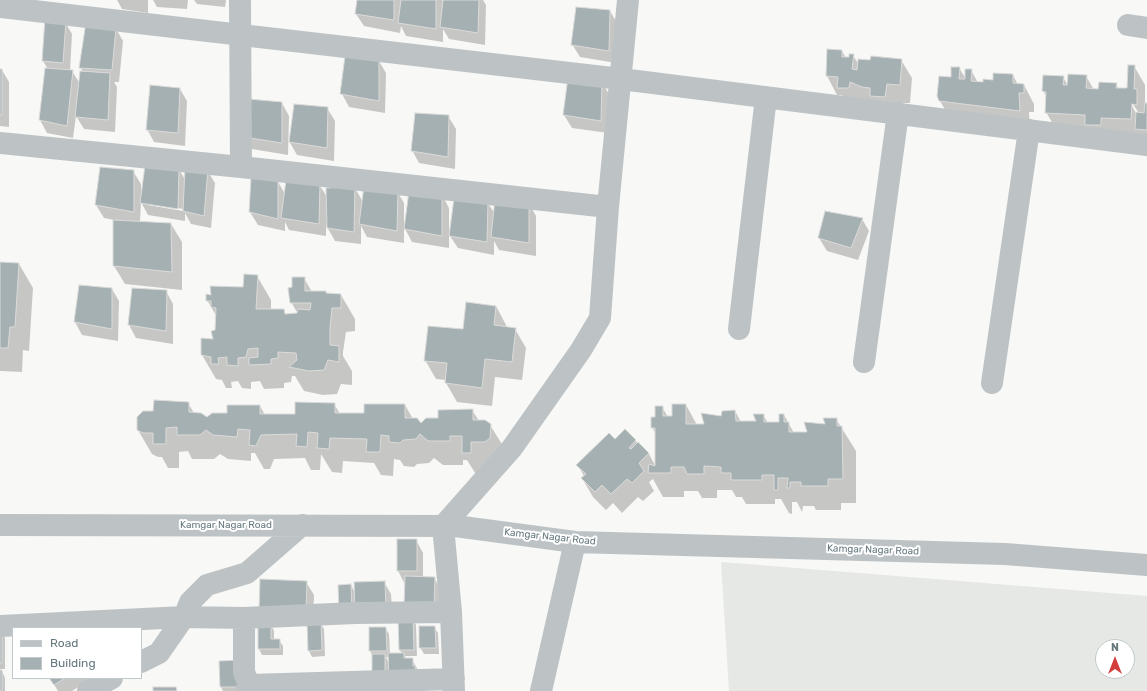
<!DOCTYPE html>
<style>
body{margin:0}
#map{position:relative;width:1147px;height:691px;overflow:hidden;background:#f8f8f6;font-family:Rubik,sans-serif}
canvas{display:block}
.legend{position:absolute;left:12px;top:627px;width:130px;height:52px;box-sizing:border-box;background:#fff;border:1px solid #c2c9cb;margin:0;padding:5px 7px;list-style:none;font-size:12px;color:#66797e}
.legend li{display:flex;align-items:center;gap:8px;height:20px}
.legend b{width:20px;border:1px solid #c2c9cb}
.north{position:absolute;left:1095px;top:639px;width:40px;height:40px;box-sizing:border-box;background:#fff;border:1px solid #c2c9cb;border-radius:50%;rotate:0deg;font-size:11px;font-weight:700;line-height:16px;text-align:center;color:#66797e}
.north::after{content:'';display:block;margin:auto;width:14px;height:18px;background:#d33f3c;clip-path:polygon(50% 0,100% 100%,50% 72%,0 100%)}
</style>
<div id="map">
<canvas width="1147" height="691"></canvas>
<ul class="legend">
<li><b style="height:5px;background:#bdc3c5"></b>Road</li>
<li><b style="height:11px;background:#a5b0b2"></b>Building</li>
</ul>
<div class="north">N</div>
</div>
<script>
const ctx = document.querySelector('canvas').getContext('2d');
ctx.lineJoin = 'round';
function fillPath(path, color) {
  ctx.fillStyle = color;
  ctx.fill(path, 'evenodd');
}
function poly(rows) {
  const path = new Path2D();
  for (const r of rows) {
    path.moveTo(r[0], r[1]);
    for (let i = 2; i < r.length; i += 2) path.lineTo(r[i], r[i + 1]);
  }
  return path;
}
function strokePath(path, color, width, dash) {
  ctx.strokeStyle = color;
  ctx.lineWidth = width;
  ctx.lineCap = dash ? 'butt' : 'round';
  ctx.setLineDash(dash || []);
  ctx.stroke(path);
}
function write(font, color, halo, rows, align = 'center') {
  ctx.font = font + ' Rubik,sans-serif';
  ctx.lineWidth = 4;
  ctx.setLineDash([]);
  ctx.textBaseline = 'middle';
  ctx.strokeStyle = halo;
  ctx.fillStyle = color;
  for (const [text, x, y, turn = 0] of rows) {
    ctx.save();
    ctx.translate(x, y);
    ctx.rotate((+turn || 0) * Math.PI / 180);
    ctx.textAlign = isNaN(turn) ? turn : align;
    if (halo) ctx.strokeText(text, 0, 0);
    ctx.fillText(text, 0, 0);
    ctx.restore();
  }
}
const built = poly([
 [721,562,1147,596,1147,691,729,691],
 [1103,647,1127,647,1127,671,1103,671]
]);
const shadow = poly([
 [117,0,148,0,148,13,122,9],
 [153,0,188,0,187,9,157,7],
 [194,0,226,0,225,7,197,4],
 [358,0,442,0,444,3,444,0,483,0,486,5,485,45,449,39,443,29,443,42,406,36,401,26,400,33,364,26,356,14],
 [610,11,617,23,616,63,580,57,572,44],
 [65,22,72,34,70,71,72,71,80,84,83,72,80,67,116,29,123,41,119,82,114,82,117,87,115,132,84,129,76,116,73,138,47,133,40,120,48,69,43,61],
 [842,51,846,58,850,58,853,55,858,64,901,60,912,78,910,103,897,103,849,106,842,95,837,95,827,76],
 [379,61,386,73,385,113,349,107,342,94],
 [1134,66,1145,85,1145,103,1147,104,1147,147,1057,131,1046,112,1047,97,1043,91,1063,77,1068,86,1086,76,1094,90,1099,90,1116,84,1119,89,1128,89],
 [1132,103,1139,113,1136,113,1131,104],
 [959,68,966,79,971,70,978,83,994,81,1013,75,1018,85,1024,85,1034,104,1034,112,1029,112,1030,129,951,120,940,101,952,78],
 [0,70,2,70,9,82,9,127,0,126],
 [601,81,609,94,608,133,572,128,564,115],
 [180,89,187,101,185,146,154,142,147,129],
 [282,103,289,116,288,155,252,149,245,137],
 [327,108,335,121,334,161,297,155,289,141],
 [448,116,456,129,455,169,419,163,412,150],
 [178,168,186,181,207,170,215,183,211,228,191,224,185,213,185,221,148,215,141,202,140,222,171,224,182,242,182,290,125,284,114,266,114,220,104,218,96,205,133,171,141,184,141,193,142,193],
 [148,203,183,209,183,211,148,205],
 [277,180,285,194,319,184,327,197,355,188,363,202,397,191,404,203,404,225,442,195,449,208,449,248,412,242,404,227,404,243,367,237,361,226,361,244,335,241,326,225,326,236,289,230,285,222,285,231,258,225,250,212],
 [487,202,495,214,529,203,536,216,536,256,499,250,494,241,494,255,458,248,450,236],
 [862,219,869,231,858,260,827,251,819,238],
 [0,263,19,264,33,288,29,351,23,350,22,372,0,371],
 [257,276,271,300,271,310,284,310,286,315,298,314,291,302,304,278,312,292,341,295,355,319,355,331,346,332,343,352,343,356,352,371,352,385,341,384,337,394,323,395,304,391,295,376,292,376,291,382,284,383,284,388,264,389,260,381,251,382,251,389,242,388,238,381,231,382,232,388,226,388,222,380,216,379,202,355,215,340,216,331,217,317,207,300,212,296,244,288],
 [112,289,119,301,118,341,82,335,75,322],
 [166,291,173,304,173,344,136,338,129,325],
 [496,306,506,325,506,328,515,329,526,348,522,380,495,377,492,406,457,402,446,383,446,380,436,379,425,360],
 [188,403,194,413,207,418,260,406,265,415,296,415,334,404,340,414,365,414,405,405,413,419,420,424,472,410,479,421,490,425,505,449,477,476,467,460,463,460,463,465,443,465,434,458,429,463,417,464,414,467,404,466,400,460,394,459,393,476,381,475,374,463,343,461,342,473,332,472,321,454,320,470,311,470,305,458,274,459,270,469,264,469,255,453,251,453,251,461,228,459,220,454,214,459,192,459,188,451,179,452,179,468,168,468,162,457,158,457,152,454,138,430,154,412],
 [686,405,697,425,706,425,735,411,741,422,757,422,763,415,768,423,780,423,784,415,794,433,808,433,836,419,856,451,856,503,841,503,841,510,816,510,814,506,803,506,802,512,797,502,792,502,792,514,789,513,781,499,775,499,775,504,746,504,742,497,736,497,732,490,717,490,717,498,702,498,698,491,684,491,684,497,663,497,653,479,649,482,654,491,643,501,638,497,622,513,613,503,606,510,593,497,582,478,584,476,578,465,615,440,625,431,649,454,656,467,656,434,652,427,656,418,662,407,668,417,673,417],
 [398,540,416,540,423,553,423,578,434,578,442,591,441,620,413,620,416,625,417,656,405,656,407,659,412,659,419,672,422,679,423,691,397,691,390,670,388,670,388,685,370,651,385,628,389,634,390,654,402,654,400,650,399,619,412,619,405,584,398,571],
 [386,657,389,657,389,664],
 [306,582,314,595,313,624,320,623,324,629,325,656,312,657,309,651,308,623,267,622],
 [384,582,391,594,393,622,343,618,351,585,355,593],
 [259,625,271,625,274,631,274,640,279,640,283,646,283,655,262,655,259,649],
 [434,627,438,633,439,654,424,654,420,647],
 [0,632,2,632,5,638,5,669,0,669],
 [220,662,249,691,223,691,221,687],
 [0,671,2,671,5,678,5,691,0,691],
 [50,678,93,678,72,691,58,691]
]);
const building = poly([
 [357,0,394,0,394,20,355,14,357,0],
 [401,0,436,0,436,29,398,23,401,0],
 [443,0,479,0,478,33,440,27,443,0],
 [576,7,610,10,609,51,571,45,576,7],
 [45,18,66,21,63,63,42,61,45,18],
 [86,22,116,28,112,70,79,68,86,22],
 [827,49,842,50,842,57,849,57,849,54,854,54,852,69,857,70,858,59,870,60,871,56,902,59,900,85,887,84,885,97,870,96,870,88,862,87,850,82,849,88,837,88,838,77,826,76,827,49],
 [345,56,379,60,379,101,340,94,345,56],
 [1128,65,1135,65,1134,89,1137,89,1137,105,1132,104,1131,119,1101,118,1101,125,1085,125,1085,115,1045,113,1046,92,1042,91,1043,75,1064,76,1063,85,1067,85,1068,74,1087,75,1086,88,1098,89,1099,82,1117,83,1116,88,1127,88,1128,65],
 [951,67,960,67,959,79,965,79,965,69,972,69,971,81,983,82,983,79,993,80,993,73,1013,74,1013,83,1024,84,1024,93,1019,93,1020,111,939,101,937,96,939,76,951,77,951,67],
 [45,68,73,70,67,126,39,120,45,68],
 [0,69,2,69,2,115,0,115,0,69],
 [80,71,110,73,108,120,75,117,80,71],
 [568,77,602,80,601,121,563,115,568,77],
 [150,85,180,88,178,133,146,130,150,85],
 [248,99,282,102,282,143,244,137,248,99],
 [1145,103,1147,103,1147,130,1135,129,1136,112,1144,113,1145,103],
 [294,104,328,107,327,148,289,142,294,104],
 [415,113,449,115,448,157,411,151,415,113],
 [145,165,179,167,178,209,140,203,145,165],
 [100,167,134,170,134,212,95,205,100,167],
 [185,168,208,169,204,216,183,211,185,168],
 [251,178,278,179,278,219,249,212,251,178],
 [286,180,320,183,319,224,281,218,286,180],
 [364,186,398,190,397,231,359,224,364,186],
 [355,187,354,232,327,228,326,188,355,187],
 [409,191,442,194,442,236,404,229,409,191],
 [454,198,488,201,487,242,449,236,454,198],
 [495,199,529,202,529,243,491,237,495,199],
 [825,211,863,218,851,248,818,238,825,211],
 [113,220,171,223,172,272,113,266,113,220],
 [0,262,19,263,15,327,10,327,8,348,0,348,0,262],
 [244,274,258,275,256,309,284,309,285,314,297,313,298,309,310,310,311,303,290,303,288,288,292,287,292,277,305,277,305,291,326,291,326,293,341,294,341,308,332,308,330,328,330,345,339,346,339,362,328,360,324,370,309,371,289,367,297,360,296,353,278,352,278,358,271,359,271,364,249,365,249,358,258,357,258,348,248,349,246,357,238,358,238,366,227,365,227,357,218,358,219,364,211,364,211,357,201,355,201,338,213,339,211,331,215,330,216,308,211,307,211,301,206,301,206,294,211,295,210,286,243,287,244,274],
 [79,285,112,288,112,329,74,322,79,285],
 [132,288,167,290,166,331,128,325,132,288],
 [466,302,496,306,494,325,516,328,512,362,485,359,482,388,445,383,447,363,424,361,428,326,463,329,466,302],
 [154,400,189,402,189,412,201,413,207,417,212,413,227,413,227,405,260,405,260,414,295,414,295,402,335,403,335,413,364,413,364,404,405,404,405,418,417,418,421,423,426,418,438,418,438,410,473,409,473,420,485,420,491,424,490,438,485,442,471,442,471,453,462,453,462,436,450,436,450,441,428,441,420,434,416,439,403,440,400,443,389,442,389,436,381,435,380,452,366,452,367,439,330,438,329,449,317,448,318,433,308,432,307,447,296,446,297,434,261,435,256,446,249,445,250,430,238,429,237,437,213,435,206,430,200,435,177,435,177,427,166,428,166,444,153,444,153,433,143,433,137,430,137,417,143,411,153,411,154,400],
 [672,404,686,404,686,424,704,424,701,413,721,416,722,411,735,410,736,421,756,421,753,414,764,414,764,422,779,422,779,414,784,414,784,422,789,422,789,432,807,432,804,422,825,424,823,418,837,418,837,426,842,426,843,479,828,479,828,486,801,486,801,482,790,482,790,488,787,488,788,478,778,478,778,490,774,490,774,475,762,475,762,480,731,480,731,473,721,473,721,467,704,466,704,474,687,474,684,467,671,467,671,473,648,473,649,464,655,466,655,428,651,428,651,417,655,417,655,406,663,406,663,416,672,416,672,404],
 [625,429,636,440,629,448,631,449,638,442,649,453,639,463,644,471,632,483,627,479,611,494,602,485,595,492,581,478,586,474,576,465,609,433,615,439,625,429],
 [397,539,417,539,417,571,397,571,397,539],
 [405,576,435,577,434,608,404,607,405,576],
 [260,579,307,581,306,611,259,609,260,579],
 [385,581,386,610,355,611,354,582,385,581],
 [351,584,352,612,339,613,338,585,351,584],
 [398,618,413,618,414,650,399,650,398,618],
 [321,622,322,650,308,651,307,623,321,622],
 [258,624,271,624,271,639,280,639,280,649,258,649,258,624],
 [419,626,435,626,436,648,419,648,419,626],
 [369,627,386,627,387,651,369,651,369,627],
 [0,631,2,631,2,663,0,663,0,631],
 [388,653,404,653,404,658,413,658,413,666,415,665,416,679,389,680,388,653],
 [372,654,385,654,385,679,372,679,372,654],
 [242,660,243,687,220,687,219,661,242,660],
 [0,670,2,670,2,691,0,691,0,670],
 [49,678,65,678,54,685,49,678],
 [153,687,176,687,177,691,153,691,153,687]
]);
const minor = poly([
 [240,0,241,167],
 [0,7,621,79,1147,145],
 [1128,25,1147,28],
 [0,143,241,167,608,207],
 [739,329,766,97],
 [864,362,898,113],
 [992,383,1029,130],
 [0,525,455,526,575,542,1005,554,1147,565],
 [244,618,244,672,249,685,246,691],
 [0,626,184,617,190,602,207,585,247,573,302,525],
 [141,662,159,653,184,617,244,618,355,613,451,612],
 [249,685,454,679],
 [88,691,112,678],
 [454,691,451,612,443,526,512,448,581,350,600,318,608,207,628,0],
 [541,691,575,542]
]);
const streetNames = [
 ["Kamgar Nagar Road",226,525],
 ["Kamgar Nagar Road",550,537,6],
 ["Kamgar Nagar Road",873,550,2]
];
fillPath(built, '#e6e8e6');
fillPath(shadow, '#0003');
fillPath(building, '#a5b0b2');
strokePath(building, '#dadad9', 1);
strokePath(minor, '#bdc3c5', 22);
write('10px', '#66797e', '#fff', streetNames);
</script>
